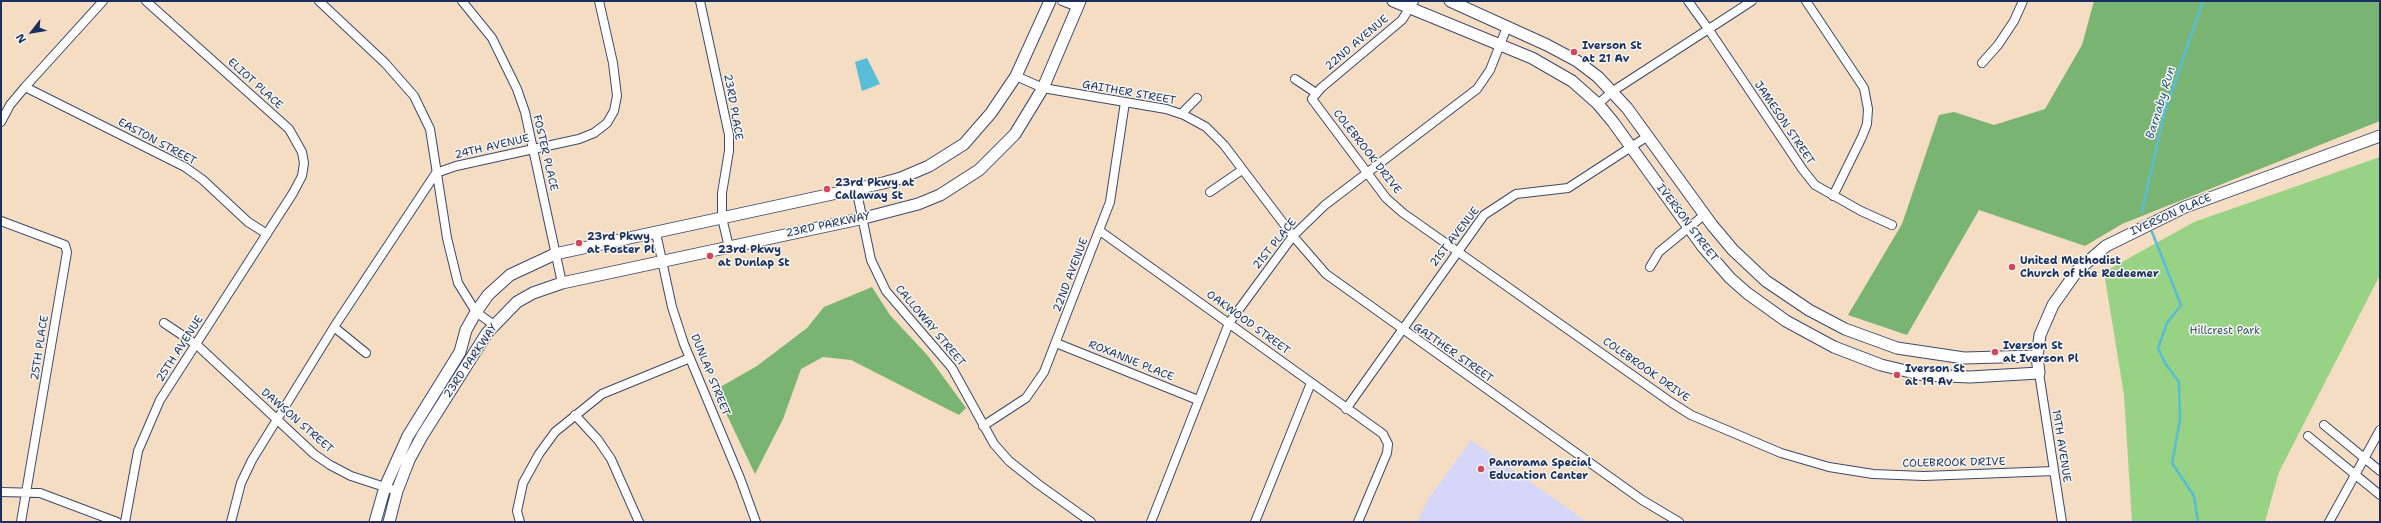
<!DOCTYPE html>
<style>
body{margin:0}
#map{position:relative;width:2381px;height:523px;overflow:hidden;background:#f4ddc3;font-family:"Shantell Sans",sans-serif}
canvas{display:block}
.frame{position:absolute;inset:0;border:2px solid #1b2f5e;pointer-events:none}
.north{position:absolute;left:12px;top:12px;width:40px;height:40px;-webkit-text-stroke:3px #f6f6f2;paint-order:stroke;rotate:239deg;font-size:11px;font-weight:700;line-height:16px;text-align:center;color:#1b2f5e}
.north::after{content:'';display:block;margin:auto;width:14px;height:18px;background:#1b2f5e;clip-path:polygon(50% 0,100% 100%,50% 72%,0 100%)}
</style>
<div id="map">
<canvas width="2381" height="523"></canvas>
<div class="frame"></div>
<div class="north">N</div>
</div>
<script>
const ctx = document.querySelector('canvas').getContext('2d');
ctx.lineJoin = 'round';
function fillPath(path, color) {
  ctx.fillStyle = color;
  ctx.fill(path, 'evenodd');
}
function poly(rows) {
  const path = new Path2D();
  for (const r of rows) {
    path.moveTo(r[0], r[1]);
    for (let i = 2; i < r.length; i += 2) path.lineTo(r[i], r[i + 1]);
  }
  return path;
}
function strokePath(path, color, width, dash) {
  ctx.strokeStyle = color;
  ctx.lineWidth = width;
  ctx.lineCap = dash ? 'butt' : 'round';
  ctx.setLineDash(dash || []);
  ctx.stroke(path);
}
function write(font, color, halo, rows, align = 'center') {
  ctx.font = font + ' "Shantell Sans",sans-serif';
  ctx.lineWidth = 3;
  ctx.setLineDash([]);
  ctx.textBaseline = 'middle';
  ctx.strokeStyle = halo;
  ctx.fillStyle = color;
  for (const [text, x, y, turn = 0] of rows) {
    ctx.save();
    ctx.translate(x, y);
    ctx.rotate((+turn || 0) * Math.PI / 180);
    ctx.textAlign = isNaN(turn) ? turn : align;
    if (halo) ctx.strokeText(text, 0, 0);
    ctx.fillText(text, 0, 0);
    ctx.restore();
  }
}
const built = poly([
 [1471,440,1580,517,1586,522,1417,522,1429,498]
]);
const green = poly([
 [2380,157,2380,275,2279,472,2265,522,2132,522,2124,395,2104,272,2194,222]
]);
const forest = poly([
 [2094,1,2380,1,2380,121,2122,224,2085,246,1979,210,1907,335,1848,315,1902,224,1939,115,1954,112,1994,125,2045,109,2082,45],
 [872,287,890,315,928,356,966,408,959,415,851,360,823,357,801,369,783,419,755,474,715,390,757,366,807,328,824,307]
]);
const water = poly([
 [867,58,880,84,862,91,855,62]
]);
const stream = poly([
 [2142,212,2164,114,2203,1],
 [2152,232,2181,305,2167,323,2158,348,2165,363,2179,382,2180,420,2172,463,2194,496,2198,522]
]);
const street = poly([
 [319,1,385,63,414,96,430,129,447,238,458,283,476,312,494,325],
 [462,1,492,38,517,89,525,112,562,283],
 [700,1,729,135,729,151,722,193,722,218,729,247],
 [1062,1,1078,7],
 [1414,1,1402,20,1321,88,1312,99,1386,198,1403,213,1672,403,1691,415,1781,453,1829,467,1873,474,1924,476,2054,471],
 [1688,1,1709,30,1803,170,1815,185,1861,211,1892,225],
 [1806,1,1864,88,1868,109,1867,124,1862,137,1833,196],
 [1982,63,1998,45,2014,21,2023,1],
 [1016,76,1043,88,1166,109,1184,115,1206,127,1224,145,1293,236,1326,274,1642,500,1679,522],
 [1295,79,1316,93],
 [25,87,185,167,203,180,248,222,267,234],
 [1598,104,1613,91,1752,1],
 [1181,114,1197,98],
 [1,122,10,105,25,87,103,1],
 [856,188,871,260,886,291,952,368,994,444,1009,461,1038,484,1091,522],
 [1210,192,1242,170],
 [1,221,65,245,67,252,21,522],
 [1100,231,1383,434,1388,444,1387,453,1358,522],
 [656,233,672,307,684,344,740,478,756,522],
 [1650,267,1659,252,1704,215],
 [164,323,197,345,314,454,330,465,351,476,397,491],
 [334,327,366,353],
 [1056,343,1198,400],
 [2039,373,2062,522],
 [1346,409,1484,215,1516,194,1568,188,1648,136],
 [575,415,598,440,611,459,639,522],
 [2324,425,2380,471],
 [983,426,1026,398,1044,372,1110,202,1125,102],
 [2308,436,2380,495],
 [1,492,40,493,117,522],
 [125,522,138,451,160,400,293,193,302,176,304,163,302,152,289,129,146,1],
 [231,522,241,483,252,460,334,327,436,173,456,166,579,139,594,133,607,123,614,111,617,96,613,63,599,1],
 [520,522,517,511,523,483,539,454,555,432,602,394,690,358],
 [1151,522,1229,323,1293,236,1325,205,1477,89,1490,70,1507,27],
 [1255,522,1311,383],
 [2329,522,2380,430]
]);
const secondary = poly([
 [1393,1,1532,58,1572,81,1598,104,1613,122,1703,247,1730,278,1747,293,1786,321,1834,347,1881,365,1923,375,1970,377,2039,373,2037,356,2040,335,2053,305,2077,271,2106,246,2185,207,2380,136],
 [1450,1,1547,45,1577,61,1598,77,1627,108,1712,225,1733,250,1766,281,1809,310,1845,329,1897,348,1964,358,2037,356],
 [375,522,385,487,408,436,460,352,466,330,476,312,488,295,510,275,555,254,883,183,901,178,929,166,964,144,991,113,1016,76,1050,1],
 [389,522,397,491,409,460,422,436,487,333,517,302,533,293,562,283,864,218,918,204,940,195,979,170,1015,134,1043,88,1080,1]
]);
const markers = [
 [1574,52,4,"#d1495b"],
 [827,189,4,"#d1495b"],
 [579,243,4,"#d1495b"],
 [710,256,4,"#d1495b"],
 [2012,267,4,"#d1495b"],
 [1995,352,4,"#d1495b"],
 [1897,375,4,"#d1495b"],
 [1481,469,4,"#d1495b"]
];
const streetNames = [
 ["22ND AVENUE",1357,43,-40],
 ["ELIOT PLACE",255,84,42],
 ["GAITHER STREET",1129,93,10],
 ["23RD PLACE",733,107,80],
 ["JAMESON STREET",1784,123,56],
 ["EASTON STREET",157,142,28],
 ["24TH AVENUE",492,147,-13],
 ["COLEBROOK DRIVE",1367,152,52],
 ["FOSTER PLACE",545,153,77],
 ["IVERSON PLACE",2171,215,-24],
 ["IVERSON STREET",1687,223,53],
 ["23RD PARKWAY",828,225,-12],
 ["21ST AVENUE",1455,237,-52],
 ["21ST PLACE",1275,244,-51],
 ["22ND AVENUE",1071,275,-69],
 ["OAKWOOD STREET",1248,323,36],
 ["CALLOWAY STREET",930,326,50],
 ["25TH PLACE",40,348,-81],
 ["25TH AVENUE",180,349,-57],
 ["GAITHER STREET",1453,353,35],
 ["23RD PARKWAY",471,361,-56],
 ["ROXANNE PLACE",1131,361,22],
 ["COLEBROOK DRIVE",1646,370,35],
 ["DUNLAP STREET",710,375,68],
 ["DAWSON STREET",297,421,41],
 ["19TH AVENUE",2061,446,81],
 ["COLEBROOK DRIVE",1954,463,-1]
];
const poiNames = [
 ["Iverson St",1582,46],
 ["at 21 Av",1582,59],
 ["23rd Pkwy at",835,183],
 ["Callaway St",835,196],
 ["23rd Pkwy",587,237],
 ["at Foster Pl",587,250],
 ["23rd Pkwy",718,250],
 ["at Dunlap St",718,263],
 ["United Methodist",2020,261],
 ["Church of the Redeemer",2020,274],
 ["Iverson St",2003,346],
 ["at Iverson Pl",2003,359],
 ["Iverson St",1905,369],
 ["at 19 Av",1905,382],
 ["Panorama Special",1489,463],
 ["Education Center",1489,476]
];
const parkNames = [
 ["Hillcrest Park",2225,331]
];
const waterNames = [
 ["Barnaby Run",2161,103,-73]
];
fillPath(built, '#d6d7f8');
fillPath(green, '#98d285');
fillPath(forest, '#7ab472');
fillPath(water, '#58bdd6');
strokePath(stream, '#58bdd6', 2.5);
strokePath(street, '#3c496d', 10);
strokePath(secondary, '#3c496d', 13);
strokePath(street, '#fff', 8);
strokePath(secondary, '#fff', 11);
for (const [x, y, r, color] of markers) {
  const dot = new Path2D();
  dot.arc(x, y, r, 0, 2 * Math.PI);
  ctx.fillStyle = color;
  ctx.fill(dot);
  strokePath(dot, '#f6f6f2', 1.5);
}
write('11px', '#1b2f5e', '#f6f6f2', streetNames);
write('bold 11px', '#1b2f5e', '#f6f6f2', poiNames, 'left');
write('11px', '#3a5868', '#f6f6f2', parkNames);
write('italic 12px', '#2d5a82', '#f6f6f2', waterNames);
</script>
